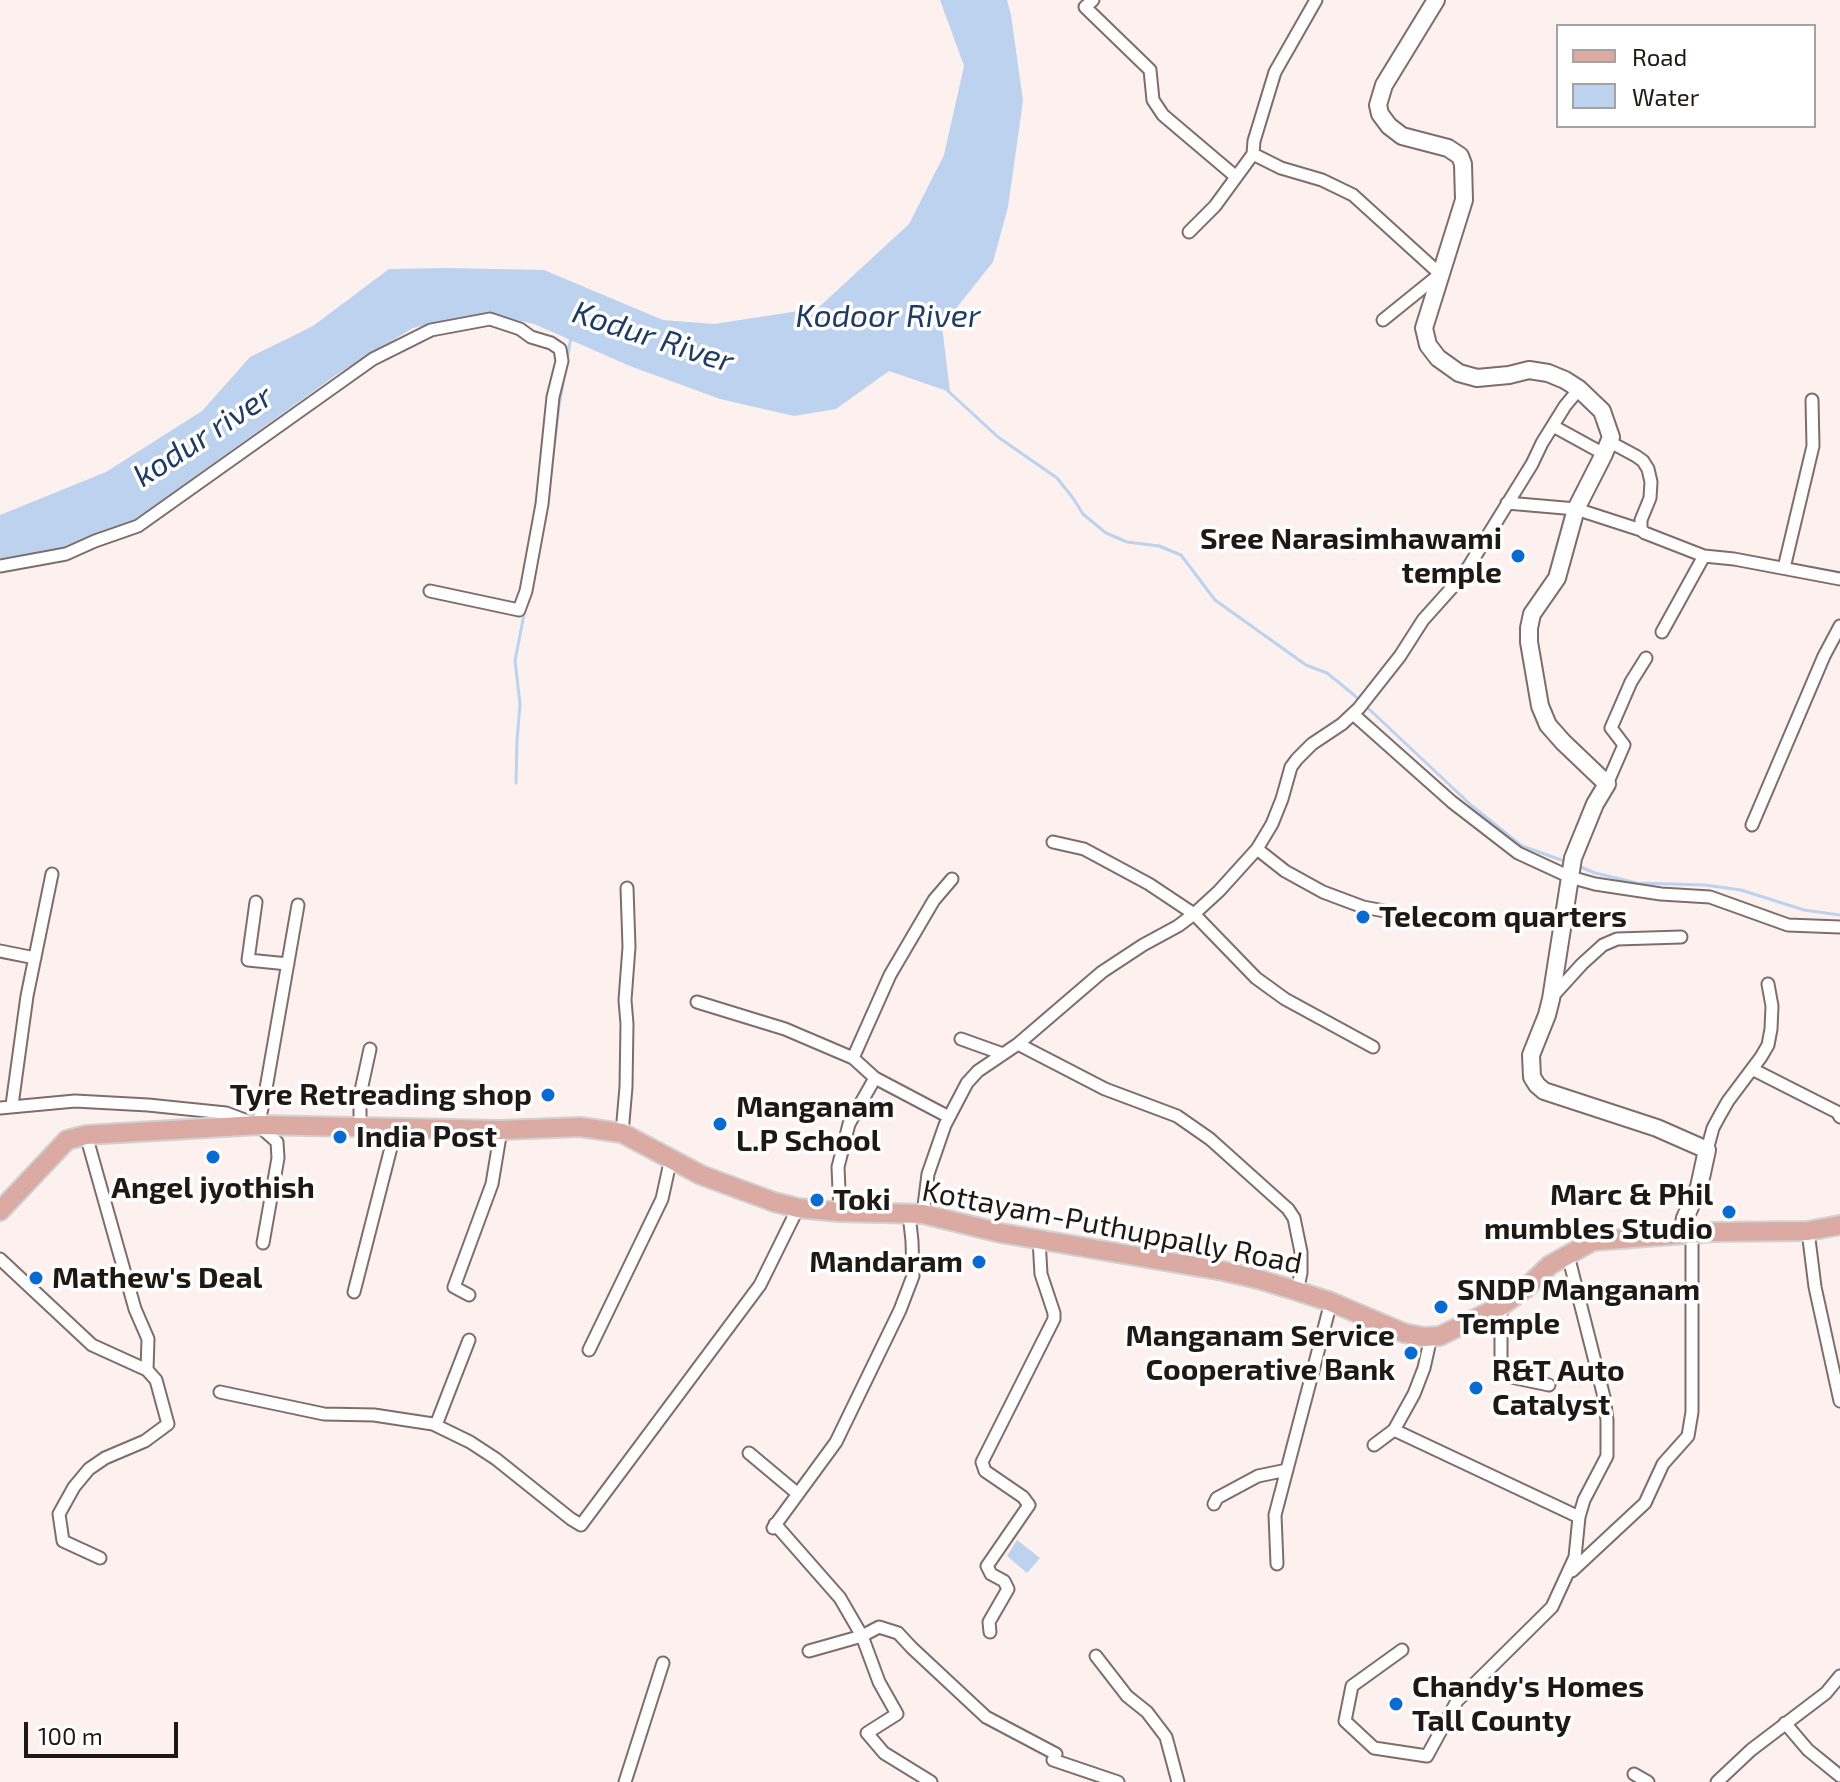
<!DOCTYPE html>
<style>
body{margin:0}
#map{position:relative;width:1840px;height:1782px;overflow:hidden;background:#fcf1ef;font-family:"Exo 2",sans-serif}
canvas{display:block}
.legend{position:absolute;left:1556px;top:24px;width:260px;height:104px;box-sizing:border-box;background:#fff;border:2px solid #a5a3a2;margin:0;padding:10px 14px;list-style:none;font-size:24px;color:#1e1817}
.legend li{display:flex;align-items:center;gap:16px;height:40px}
.legend b{width:40px;border:2px solid #a5a3a2}
.scale{position:absolute;left:24px;top:1722px;width:154px;height:36px;box-sizing:border-box;border:4px solid #1e1817;border-top:0;padding-left:10px;font-size:24px;line-height:28px;white-space:nowrap;color:#1e1817;-webkit-text-stroke:6px #fff;paint-order:stroke}
</style>
<div id="map">
<canvas width="1840" height="1782"></canvas>
<ul class="legend">
<li><b style="height:10px;background:#daaaa3"></b>Road</li>
<li><b style="height:22px;background:#bdd2ef"></b>Water</li>
</ul>
<div class="scale">100 m</div>
</div>
<script>
const ctx = document.querySelector('canvas').getContext('2d');
ctx.lineJoin = 'round';
function fillPath(path, color) {
  ctx.fillStyle = color;
  ctx.fill(path, 'evenodd');
}
function poly(rows) {
  const path = new Path2D();
  for (const r of rows) {
    path.moveTo(r[0], r[1]);
    for (let i = 2; i < r.length; i += 2) path.lineTo(r[i], r[i + 1]);
  }
  return path;
}
function strokePath(path, color, width, dash) {
  ctx.strokeStyle = color;
  ctx.lineWidth = width;
  ctx.lineCap = dash ? 'butt' : 'round';
  ctx.setLineDash(dash || []);
  ctx.stroke(path);
}
function write(font, color, halo, rows, align = 'center') {
  ctx.font = font + ' "Exo 2",sans-serif';
  ctx.lineWidth = 7;
  ctx.setLineDash([]);
  ctx.textBaseline = 'middle';
  ctx.strokeStyle = halo;
  ctx.fillStyle = color;
  for (const [text, x, y, turn = 0] of rows) {
    ctx.save();
    ctx.translate(x, y);
    ctx.rotate((+turn || 0) * Math.PI / 180);
    ctx.textAlign = isNaN(turn) ? turn : align;
    if (halo) ctx.strokeText(text, 0, 0);
    ctx.fillText(text, 0, 0);
    ctx.restore();
  }
}
const water = poly([
 [940,0,1007,0,1011,15,1023,101,1008,207,993,262,942,326,950,392,889,371,836,409,794,416,720,399,630,366,534,324,493,315,456,318,413,328,336,375,133,521,55,551,0,562,0,515,106,472,202,411,250,357,313,326,389,269,447,268,544,270,663,320,714,324,818,308,909,224,944,155,964,66],
 [1017,1540,1040,1558,1027,1573,1007,1556]
]);
const stream = poly([
 [948,391,998,437,1057,478,1073,498,1083,514,1106,533,1127,542,1159,546,1181,555,1215,600,1306,665,1327,673,1353,694,1472,806,1522,846,1567,862],
 [550,480,559,406,571,337],
 [516,783,517,741,520,704,515,661,525,609],
 [1578,866,1595,873,1637,883,1705,885,1741,890,1804,910,1840,915]
]);
const street = poly([
 [1093,0,1085,7,1150,70,1153,100,1163,115,1235,176],
 [1316,0,1275,72,1254,141,1253,154,1281,168,1322,180,1353,195,1440,274,1383,320],
 [1189,232,1215,206,1253,154],
 [1553,426,1604,454],
 [1610,442,1636,456,1643,461,1648,469,1651,482,1650,498,1641,520,1641,530,1645,533,1704,556,1734,559,1840,579],
 [1507,503,1576,509,1641,530],
 [0,566,66,554,95,541,138,526,373,359,431,330,490,319,520,329,531,337,551,343,560,349,562,361,553,397,542,504,526,591,519,610,430,591],
 [1784,568,1813,446,1812,400],
 [1662,632,1704,556],
 [1353,714,1452,802,1518,853,1570,877,1595,884,1661,894,1710,897,1788,925,1840,927],
 [1607,784,1624,745,1611,728,1631,682,1646,658],
 [1752,825,1824,656,1840,626],
 [1053,842,1084,849,1149,884,1194,914,1256,978,1285,999,1373,1047],
 [1257,849,1285,871,1323,892,1363,907,1390,912],
 [256,902,248,960,288,964],
 [0,951,35,958],
 [1552,997,1582,964,1603,945,1617,939,1681,937],
 [697,1002,785,1029,853,1058,875,1078,949,1117],
 [961,1039,1003,1054],
 [1018,1044,1105,1089,1177,1116,1210,1139,1288,1209,1294,1218,1301,1252,1301,1273,1297,1291],
 [853,1058,890,975,934,900,952,879],
 [1752,1069,1823,1105,1837,1112,1840,1117],
 [12,1105,27,996,52,874],
 [0,1108,75,1101,148,1105,226,1113,258,1125,277,1142,278,1158,263,1243],
 [258,1125,264,1100,298,905],
 [360,1127,360,1095,370,1049],
 [622,1133,626,1087,627,1024,625,1000,629,947,627,888],
 [86,1135,135,1309,148,1339,147,1370],
 [1707,1150,1713,1128,1720,1115,1728,1101,1761,1057,1768,1045,1771,1029,1772,1006,1768,984],
 [840,1212,838,1167,849,1124,875,1078],
 [923,1214,928,1174,945,1125,967,1083,978,1071,1018,1044,1102,972,1143,945,1178,926,1194,914,1219,891,1257,849,1272,824,1282,799,1291,767,1297,759,1312,744,1342,724,1359,708,1400,656,1423,620,1457,582,1469,566,1532,464,1542,443,1565,406,1579,389],
 [1808,1231,1815,1287,1840,1401],
 [0,1259,92,1345,147,1370,156,1380,168,1424,145,1441,105,1458,89,1469,74,1487,59,1514,63,1541,100,1558],
 [354,1292,396,1128],
 [469,1295,454,1287,492,1184,501,1130],
 [1501,1306,1501,1361,1511,1377,1549,1385],
 [589,1350,662,1199,671,1158],
 [220,1392,324,1414,374,1415,433,1424,470,1442,496,1459,571,1519,581,1525,760,1285,798,1208],
 [436,1425,469,1340],
 [1394,1430,1579,1517],
 [1374,1445,1394,1430,1414,1394,1424,1368,1431,1337],
 [749,1453,798,1494],
 [1214,1504,1217,1498,1258,1476,1287,1470],
 [775,1524,840,1598,862,1636,879,1682,897,1714,867,1733,884,1753,931,1782],
 [773,1528,836,1442,900,1310,913,1276,912,1241,909,1214],
 [1277,1564,1275,1515,1331,1302],
 [1572,1571,1645,1503,1663,1464,1688,1436,1692,1412,1692,1233],
 [990,1632,989,1622,1008,1589,1004,1581,991,1574,987,1566,1029,1505,1023,1497,985,1471,982,1462,1054,1319,1054,1313,1041,1274,1039,1239],
 [1402,1650,1352,1686,1345,1721,1374,1748,1427,1756,1457,1701,1552,1607,1575,1557,1579,1517,1584,1500,1607,1456,1607,1420,1604,1397,1568,1255],
 [809,1651,862,1636,879,1627,898,1633,912,1648,986,1717,1056,1754],
 [1096,1656,1127,1696,1147,1712,1166,1737,1178,1782],
 [1785,1723,1808,1750,1840,1776],
 [1053,1760,1118,1782],
 [1634,1774,1648,1782],
 [625,1782,663,1663],
 [1717,1782,1751,1750,1826,1693,1840,1676]
]);
const secondary = poly([
 [1436,0,1384,85,1378,105,1380,114,1389,126,1402,136,1448,148,1460,156,1463,164,1464,200,1424,328,1428,345,1438,358,1459,373,1477,378,1509,375,1529,370,1548,373,1565,380,1579,389,1602,411,1611,437,1604,454,1576,509,1557,578,1532,614,1529,628,1529,642,1540,706,1548,725,1563,742,1607,784,1595,804,1573,858,1551,999,1547,1015,1531,1055,1532,1077,1537,1085,1544,1091,1657,1128,1707,1150,1699,1187,1685,1218,1682,1234]
]);
const primary = poly([
 [0,1211,67,1140,86,1135,258,1125,501,1130,580,1127,622,1133,701,1175,774,1202,798,1208,840,1212,923,1214,1001,1233,1223,1271,1258,1279,1297,1291,1331,1302,1404,1333,1424,1337,1440,1336,1501,1306,1526,1288,1550,1265,1593,1241,1713,1232,1808,1231,1840,1225]
]);
const markers = [
 [1518,556,8,"#096ad2"],
 [1363,917,8,"#096ad2"],
 [548,1095,8,"#096ad2"],
 [720,1124,8,"#096ad2"],
 [340,1137,8,"#096ad2"],
 [213,1157,8,"#096ad2"],
 [817,1200,8,"#096ad2"],
 [1729,1212,8,"#096ad2"],
 [979,1262,8,"#096ad2"],
 [36,1278,8,"#096ad2"],
 [1441,1307,8,"#096ad2"],
 [1411,1353,8,"#096ad2"],
 [1476,1388,8,"#096ad2"],
 [1396,1704,8,"#096ad2"]
];
const poiNames = [
 ["Sree Narasimhawami",1502,539,"right"],
 ["temple",1502,573,"right"],
 ["Telecom quarters",1379,917],
 ["Tyre Retreading shop",532,1095,"right"],
 ["Manganam",736,1107],
 ["L.P School",736,1141],
 ["India Post",356,1137],
 ["Angel jyothish",213,1188,"center"],
 ["Marc & Phil",1713,1195,"right"],
 ["mumbles Studio",1713,1229,"right"],
 ["Toki",833,1200],
 ["Mandaram",963,1262,"right"],
 ["Mathew's Deal",52,1278],
 ["SNDP Manganam",1457,1290],
 ["Temple",1457,1324],
 ["Manganam Service",1395,1336,"right"],
 ["Cooperative Bank",1395,1370,"right"],
 ["R&T Auto",1492,1371],
 ["Catalyst",1492,1405],
 ["Chandy's Homes",1412,1687],
 ["Tall County",1412,1721]
];
const streetNames = [
 ["Kottayam-Puthuppally Road",1112,1227,11]
];
const waterNames = [
 ["Kodoor River",888,316],
 ["Kodur River",653,337,18],
 ["kodur river",203,436,-33]
];
fillPath(water, '#bdd2ef');
strokePath(stream, '#bdd2ef', 3);
strokePath(street, '#7e6d6a', 15);
strokePath(secondary, '#7e6d6a', 20);
strokePath(primary, '#d2d1d1', 22);
strokePath(street, '#fff', 11);
strokePath(secondary, '#fff', 16);
strokePath(primary, '#daaaa3', 18);
for (const [x, y, r, color] of markers) {
  const dot = new Path2D();
  dot.arc(x, y, r, 0, 2 * Math.PI);
  ctx.fillStyle = color;
  ctx.fill(dot);
  strokePath(dot, '#fff', 3);
}
write('bold 30px', '#1e1817', '#fff', poiNames, 'left');
write('30px', '#1e1817', '#fff', streetNames);
write('italic 32px', '#1e3b62', '#fff', waterNames);
</script>
